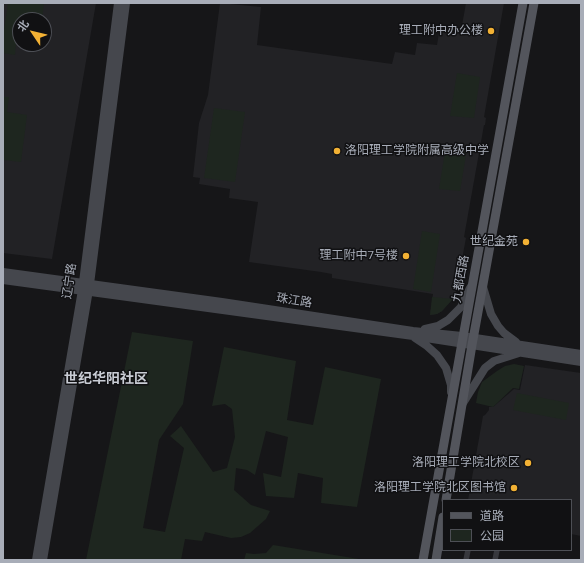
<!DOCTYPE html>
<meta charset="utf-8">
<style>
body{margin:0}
#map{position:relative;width:584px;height:563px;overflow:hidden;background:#161618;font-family:"DM Sans","Noto Sans SC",sans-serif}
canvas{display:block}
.frame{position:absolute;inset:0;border:4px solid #a8adb8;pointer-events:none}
.legend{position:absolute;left:442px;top:499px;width:130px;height:52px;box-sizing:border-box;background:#111113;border:1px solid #4d4f55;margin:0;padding:5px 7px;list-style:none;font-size:12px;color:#a8adb8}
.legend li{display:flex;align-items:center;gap:8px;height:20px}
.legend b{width:20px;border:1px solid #4d4f55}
.north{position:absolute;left:12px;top:12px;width:40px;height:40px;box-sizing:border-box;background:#111113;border:1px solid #4d4f55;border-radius:50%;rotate:305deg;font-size:11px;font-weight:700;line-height:16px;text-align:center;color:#a8adb8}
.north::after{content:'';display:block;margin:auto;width:14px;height:18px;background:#f2b134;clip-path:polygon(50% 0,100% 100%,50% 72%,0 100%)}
</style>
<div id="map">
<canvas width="584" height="563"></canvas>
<div class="frame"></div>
<ul class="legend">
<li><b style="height:5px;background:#53555c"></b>道路</li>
<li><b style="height:11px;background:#1e261f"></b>公园</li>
</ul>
<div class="north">北</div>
</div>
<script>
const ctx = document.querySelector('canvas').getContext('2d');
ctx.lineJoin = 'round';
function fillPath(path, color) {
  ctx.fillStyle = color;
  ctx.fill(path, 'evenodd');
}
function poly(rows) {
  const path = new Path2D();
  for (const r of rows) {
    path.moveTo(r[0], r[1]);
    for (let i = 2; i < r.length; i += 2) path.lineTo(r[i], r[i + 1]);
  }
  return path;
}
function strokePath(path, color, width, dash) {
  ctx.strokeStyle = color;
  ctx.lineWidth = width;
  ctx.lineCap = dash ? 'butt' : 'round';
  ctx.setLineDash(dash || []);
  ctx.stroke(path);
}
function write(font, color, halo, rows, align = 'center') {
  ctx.font = font + ' "DM Sans","Noto Sans SC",sans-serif';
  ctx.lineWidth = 3;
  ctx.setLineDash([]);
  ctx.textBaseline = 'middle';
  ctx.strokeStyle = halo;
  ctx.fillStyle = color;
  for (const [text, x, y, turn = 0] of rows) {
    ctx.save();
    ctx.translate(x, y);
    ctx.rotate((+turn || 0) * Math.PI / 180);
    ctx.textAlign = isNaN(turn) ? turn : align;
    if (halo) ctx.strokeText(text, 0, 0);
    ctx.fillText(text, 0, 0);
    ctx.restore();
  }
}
const built = poly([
 [3,3,96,3,52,259,3,253],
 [20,20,44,20,44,44,20,44],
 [220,3,261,7,257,45,392,64,395,52,415,55,417,43,437,45,440,27,461,31,466,3,504,3,484,117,486,118,485,125,484,125,464,237,466,238,455,296,442,311,437,314,430,315,433,294,332,278,332,274,321,272,249,262,258,202,229,198,230,189,199,184,200,178,193,177,199,123,208,95],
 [525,365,581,373,581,536,571,534,571,500,468,500,483,416,485,415,489,410,489,407,493,407,514,389,520,390]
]);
const green = poly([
 [8,3,44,3,42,20,20,20,20,44,16,43,15,55,3,53,3,36],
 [457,73,480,77,474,118,450,116],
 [3,97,9,97,7,112,27,115,21,162,3,160],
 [214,108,245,112,235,182,204,178],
 [446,145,467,149,460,191,439,189],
 [422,231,440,234,431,292,413,289],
 [432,297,453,299,442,311,437,314,430,315],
 [132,332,193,341,183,404,159,440,143,528,165,532,184,448,170,436,181,426,213,472,227,468,235,437,232,409,225,404,212,406,224,347,296,361,287,420,313,425,325,367,381,379,357,507,321,503,323,478,298,473,294,498,266,496,263,473,281,477,288,437,266,431,255,475,247,470,236,468,234,490,251,505,270,511,266,519,250,533,241,537,231,538,205,532,202,541,185,539,181,560,86,560],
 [514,364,524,366,519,389,513,388,493,407,476,403,478,392,482,382,497,371,505,366],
 [517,393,569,403,566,420,513,410],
 [273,545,359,559,359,560,244,560,246,553,254,554,266,553]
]);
const minor = poly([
 [466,560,468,550],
 [495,560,497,550]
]);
const secondary = poly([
 [3,272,222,302,413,331,462,336,581,354],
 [3,280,413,336,581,362],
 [483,287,491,314,498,326,504,333,516,342],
 [425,329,438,326,448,320,461,307,470,288],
 [415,338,427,346,437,355,446,368,451,385,451,392],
 [463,403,485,368,494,361,519,353],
 [36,560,82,290,118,3],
 [43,560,90,284,126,3]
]);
const primary = poly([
 [446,500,472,345,534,3],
 [423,560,523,3],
 [436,560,443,517]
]);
const markers = [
 [491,31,4,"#f2b134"],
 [337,151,4,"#f2b134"],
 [526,242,4,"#f2b134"],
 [406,256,4,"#f2b134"],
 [528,463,4,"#f2b134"],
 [514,488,4,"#f2b134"]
];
const poiNames = [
 ["理工附中办公楼",483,31],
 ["洛阳理工学院附属高级中学",345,151,"left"],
 ["世纪金苑",518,242],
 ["理工附中7号楼",398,256],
 ["洛阳理工学院北校区",520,463],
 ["洛阳理工学院北区图书馆",506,488]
];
const streetNames = [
 ["九都西路",461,279,-80],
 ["辽宁路",70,281,-82],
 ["珠江路",294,301,9]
];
const quarterNames = [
 ["世纪华阳社区",106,379]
];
fillPath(built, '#222225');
fillPath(green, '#1e261f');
strokePath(minor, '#37383d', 5.5);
strokePath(secondary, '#45474d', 8);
strokePath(primary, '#53555c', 9);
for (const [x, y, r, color] of markers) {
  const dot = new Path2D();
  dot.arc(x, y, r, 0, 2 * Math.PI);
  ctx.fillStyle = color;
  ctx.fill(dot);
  strokePath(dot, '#111113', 1.5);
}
write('12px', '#a8adb8', '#111113', poiNames, 'right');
write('12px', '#a8adb8', '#111113', streetNames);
write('bold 14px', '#c9ccd4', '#111113', quarterNames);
</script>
